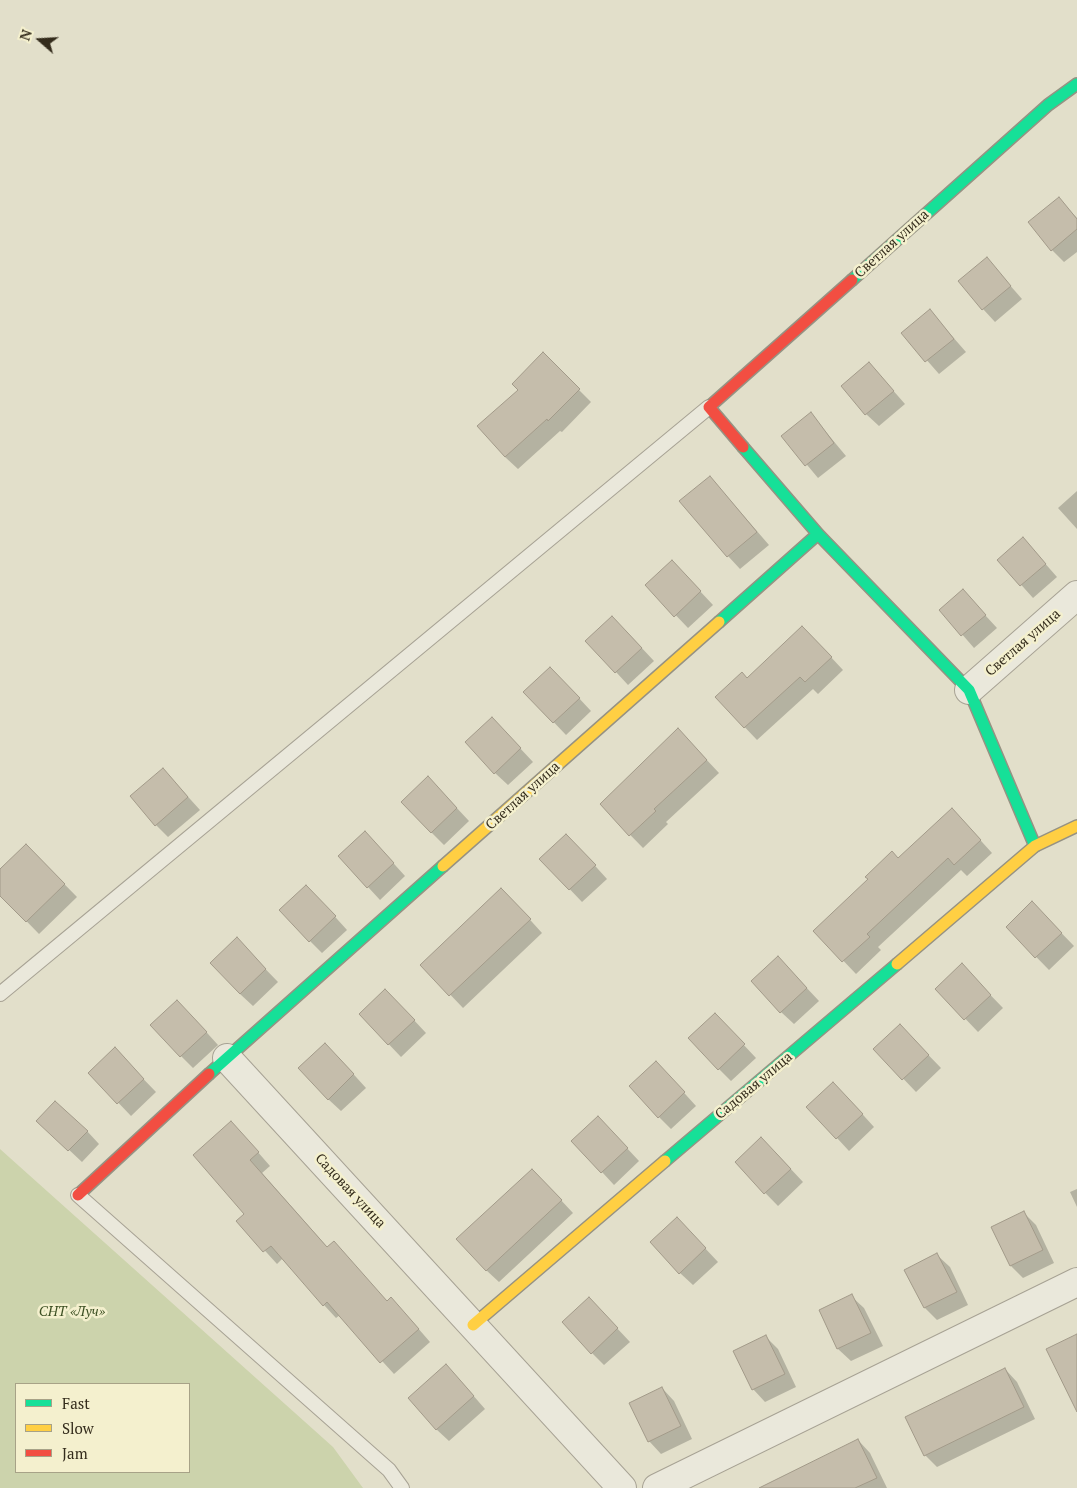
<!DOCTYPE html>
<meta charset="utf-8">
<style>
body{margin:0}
#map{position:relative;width:1077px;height:1488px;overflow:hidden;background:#e2dfca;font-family:"PT Serif",serif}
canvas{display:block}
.legend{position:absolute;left:15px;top:1383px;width:175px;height:90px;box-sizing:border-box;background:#f4f0ce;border:1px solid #a7a287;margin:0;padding:6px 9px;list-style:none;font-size:15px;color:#342c1c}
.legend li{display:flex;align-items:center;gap:10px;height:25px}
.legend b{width:25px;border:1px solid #a7a287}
.north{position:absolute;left:15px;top:15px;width:50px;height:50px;-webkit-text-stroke:4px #f4f0ce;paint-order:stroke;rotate:289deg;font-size:14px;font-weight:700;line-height:20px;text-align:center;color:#342c1c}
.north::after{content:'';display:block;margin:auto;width:18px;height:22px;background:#342c1c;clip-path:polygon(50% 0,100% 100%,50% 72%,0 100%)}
</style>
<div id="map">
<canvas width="1077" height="1488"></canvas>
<ul class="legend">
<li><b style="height:6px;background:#16e098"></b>Fast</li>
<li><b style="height:6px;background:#ffcf43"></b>Slow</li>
<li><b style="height:6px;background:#f24e42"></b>Jam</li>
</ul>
<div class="north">N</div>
</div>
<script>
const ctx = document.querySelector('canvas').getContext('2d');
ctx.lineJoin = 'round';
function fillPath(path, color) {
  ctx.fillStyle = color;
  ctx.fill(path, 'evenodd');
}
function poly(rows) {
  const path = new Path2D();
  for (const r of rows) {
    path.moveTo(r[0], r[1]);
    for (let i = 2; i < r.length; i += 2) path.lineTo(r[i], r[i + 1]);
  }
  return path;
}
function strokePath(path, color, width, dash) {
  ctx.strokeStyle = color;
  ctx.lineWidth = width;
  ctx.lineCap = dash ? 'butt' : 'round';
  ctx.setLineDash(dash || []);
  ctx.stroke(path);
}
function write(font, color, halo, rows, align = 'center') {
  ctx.font = font + ' "PT Serif",serif';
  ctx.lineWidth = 5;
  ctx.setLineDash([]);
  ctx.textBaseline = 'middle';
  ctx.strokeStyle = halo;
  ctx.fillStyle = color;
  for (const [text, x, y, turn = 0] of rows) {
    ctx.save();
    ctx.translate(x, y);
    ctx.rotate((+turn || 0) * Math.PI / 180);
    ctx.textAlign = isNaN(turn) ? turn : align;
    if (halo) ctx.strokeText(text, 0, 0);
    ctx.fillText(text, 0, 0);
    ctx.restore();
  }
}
const green = poly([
 [0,1149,333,1447,363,1488,0,1488],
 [16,1384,189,1384,189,1472,16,1472]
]);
const shadow = poly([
 [1059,199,1077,218,1077,252,1064,262,1052,250],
 [987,259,1022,299,995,322,983,309],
 [930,311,966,352,939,374,903,333],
 [543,354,591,402,562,432,560,431,518,469,505,457,519,390],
 [869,363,905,404,879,426,866,414],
 [811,414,846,456,818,478,783,436],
 [710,477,769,545,740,569,728,556],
 [1077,491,1077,529,1058,508],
 [1035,552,1057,577,1033,598,999,560],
 [684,574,713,605,688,628,647,585],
 [963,591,997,628,974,648,941,610],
 [625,630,654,661,628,685,616,672],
 [815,640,843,670,818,694,813,689,757,740,716,697],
 [563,681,591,711,566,735,525,692],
 [504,731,533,762,508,785,495,773],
 [690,742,719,773,666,822,668,824,643,848,601,805],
 [163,769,200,810,168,837,156,825],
 [441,791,469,821,444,845,431,832],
 [964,822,992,853,967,876,961,870,878,947,881,950,856,974,815,931,898,860],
 [26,845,77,897,39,934,0,894,0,871],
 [377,845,405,876,380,900,368,887],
 [579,848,607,879,582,902,541,859],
 [319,899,347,930,322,953,310,941],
 [514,902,542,933,463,1008,422,965],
 [1045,916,1074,946,1049,970,1007,927],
 [249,952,278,982,253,1006,240,994],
 [790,970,819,1001,794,1024,781,1012],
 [974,978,1003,1008,978,1032,937,989],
 [398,1003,426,1033,401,1057,360,1014],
 [190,1014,218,1045,193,1068,181,1056],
 [727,1027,756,1058,731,1081,719,1069],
 [912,1038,941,1068,916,1092,875,1049],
 [338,1057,366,1088,341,1111,328,1099],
 [127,1062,156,1092,131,1116,90,1073],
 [668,1075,696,1106,671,1129,659,1117],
 [846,1096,874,1127,849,1151,837,1138],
 [87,1131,99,1144,82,1162,51,1133],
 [611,1131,639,1161,614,1185,602,1172],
 [243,1135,270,1166,262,1173,328,1248,388,1302,404,1312,430,1342,394,1374,340,1315,336,1318,324,1305,283,1258,277,1264,238,1221,246,1214],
 [774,1151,803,1182,778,1206,736,1163],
 [545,1183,573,1213,499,1282,486,1270],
 [1077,1189,1077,1207,1070,1192],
 [1024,1213,1036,1225,1054,1263,1023,1278,1011,1266],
 [689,1231,718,1262,693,1285,680,1273],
 [937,1255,950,1267,968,1305,937,1320,925,1308,906,1270],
 [851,1296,864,1308,883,1346,851,1361,838,1349,820,1311],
 [601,1311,630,1342,604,1365,592,1353],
 [766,1337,778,1349,796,1387,765,1402,753,1389],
 [1005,1369,1017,1382,1035,1419,937,1467,925,1455],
 [458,1378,485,1409,449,1441,436,1429],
 [662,1388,674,1401,692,1439,661,1454,649,1441],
 [858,1440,870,1453,887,1488,768,1488]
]);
const building = poly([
 [1059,197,1077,219,1077,229,1051,251,1028,222,1059,197],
 [987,257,1011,286,982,310,958,281,987,257],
 [930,309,954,339,925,362,901,333,930,309],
 [543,352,580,389,548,421,547,419,505,457,477,426,518,390,512,384,543,352],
 [869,362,894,391,865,415,841,386,869,362],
 [811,412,834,443,805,466,781,436,811,412],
 [710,476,757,532,727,557,679,501,710,476],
 [1023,537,1046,564,1020,586,997,560,1023,537],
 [672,560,701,591,674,617,645,585,672,560],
 [963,589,986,615,961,636,939,610,963,589],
 [612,616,642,648,615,673,585,641,612,616],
 [802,626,832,657,805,682,800,677,744,728,715,697,742,672,747,678,802,626],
 [550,667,580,698,553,723,523,692,550,667],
 [492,717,521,748,494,774,465,742,492,717],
 [678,728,707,760,654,809,656,811,629,836,600,804,678,728],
 [163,768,188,797,155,826,130,796,163,768],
 [428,776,457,808,431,833,401,802,428,776],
 [952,808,981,840,954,865,948,858,867,934,870,937,842,962,813,931,868,879,865,877,892,851,898,858,952,808],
 [365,831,394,863,367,888,338,856,365,831],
 [566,834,596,865,569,890,539,859,566,834],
 [26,844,65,884,26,922,0,896,0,869,26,844],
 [306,885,336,916,309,942,279,910,306,885],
 [501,888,531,919,449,996,420,965,501,888],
 [1032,901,1062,933,1035,958,1006,927,1032,901],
 [237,937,266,969,240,994,210,963,237,937],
 [778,956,807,988,780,1013,751,981,778,956],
 [962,963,991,995,964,1020,935,989,962,963],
 [385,989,415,1020,388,1045,359,1014,385,989],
 [177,1000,207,1032,180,1057,150,1025,177,1000],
 [715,1013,745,1044,718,1070,688,1038,715,1013],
 [900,1024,929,1055,902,1080,873,1049,900,1024],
 [325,1043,354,1074,328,1100,298,1068,325,1043],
 [115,1047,144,1079,117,1104,88,1073,115,1047],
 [656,1061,685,1092,658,1118,629,1086,656,1061],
 [833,1082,863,1114,836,1139,806,1107,833,1082],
 [55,1101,88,1131,68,1151,36,1121,55,1101],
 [598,1116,628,1148,601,1173,571,1141,598,1116],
 [231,1121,259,1152,250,1160,327,1247,334,1241,387,1301,391,1297,419,1329,380,1363,327,1302,323,1306,271,1246,263,1252,236,1221,244,1214,193,1155,231,1121],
 [761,1137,791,1169,764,1194,735,1162,761,1137],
 [532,1169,562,1200,486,1271,456,1239,532,1169],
 [1024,1211,1043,1250,1010,1266,991,1227,1024,1211],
 [677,1217,706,1248,679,1274,650,1242,677,1217],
 [937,1253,957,1292,924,1308,904,1270,937,1253],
 [852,1294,871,1333,837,1349,819,1310,852,1294],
 [589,1297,618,1328,591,1354,562,1322,589,1297],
 [1077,1334,1077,1412,1046,1349,1077,1334],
 [766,1335,785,1374,752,1390,733,1351,766,1335],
 [446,1364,474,1396,436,1430,408,1398,446,1364],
 [1005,1368,1024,1407,924,1456,905,1417,1005,1368],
 [662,1387,681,1426,648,1442,629,1403,662,1387],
 [858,1439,877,1478,855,1488,759,1488,858,1439]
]);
const lane = poly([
 [0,994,709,407],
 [78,1195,389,1470,402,1488]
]);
const street = poly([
 [969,690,1077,595],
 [227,1058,622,1488],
 [657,1488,1077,1282]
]);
const fast = poly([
 [852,280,1048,105,1077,84],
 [743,447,818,534,969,690,1035,846],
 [719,622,818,534],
 [209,1074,443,866],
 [665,1161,897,964]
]);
const slow = poly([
 [443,866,719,622],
 [897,964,1035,846,1077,826],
 [473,1325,665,1161]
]);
const jam = poly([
 [743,447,709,407,852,280],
 [78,1195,209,1074]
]);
const streetNames = [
 ["Светлая улица",892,244,-42],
 ["Светлая улица",1023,643,-41],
 ["Светлая улица",523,796,-42],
 ["Садовая улица",754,1086,-40],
 ["Садовая улица",350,1191,47]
];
const parkNames = [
 ["СНТ «Луч»",72,1312]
];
fillPath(green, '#ccd3ac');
fillPath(shadow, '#0003');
fillPath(building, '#c5bdab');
strokePath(building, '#a29a89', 1);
strokePath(lane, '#a7a294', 16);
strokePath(street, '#a7a294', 30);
strokePath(fast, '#969283', 14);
strokePath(slow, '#969283', 14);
strokePath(jam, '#969283', 14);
strokePath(lane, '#eae8db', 14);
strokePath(street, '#eae8db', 28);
strokePath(fast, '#16e098', 11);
strokePath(slow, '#ffcf43', 11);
strokePath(jam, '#f24e42', 11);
write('14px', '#342c1c', '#f4f0ce', streetNames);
write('italic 14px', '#3d5023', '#f4f0ce', parkNames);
</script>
